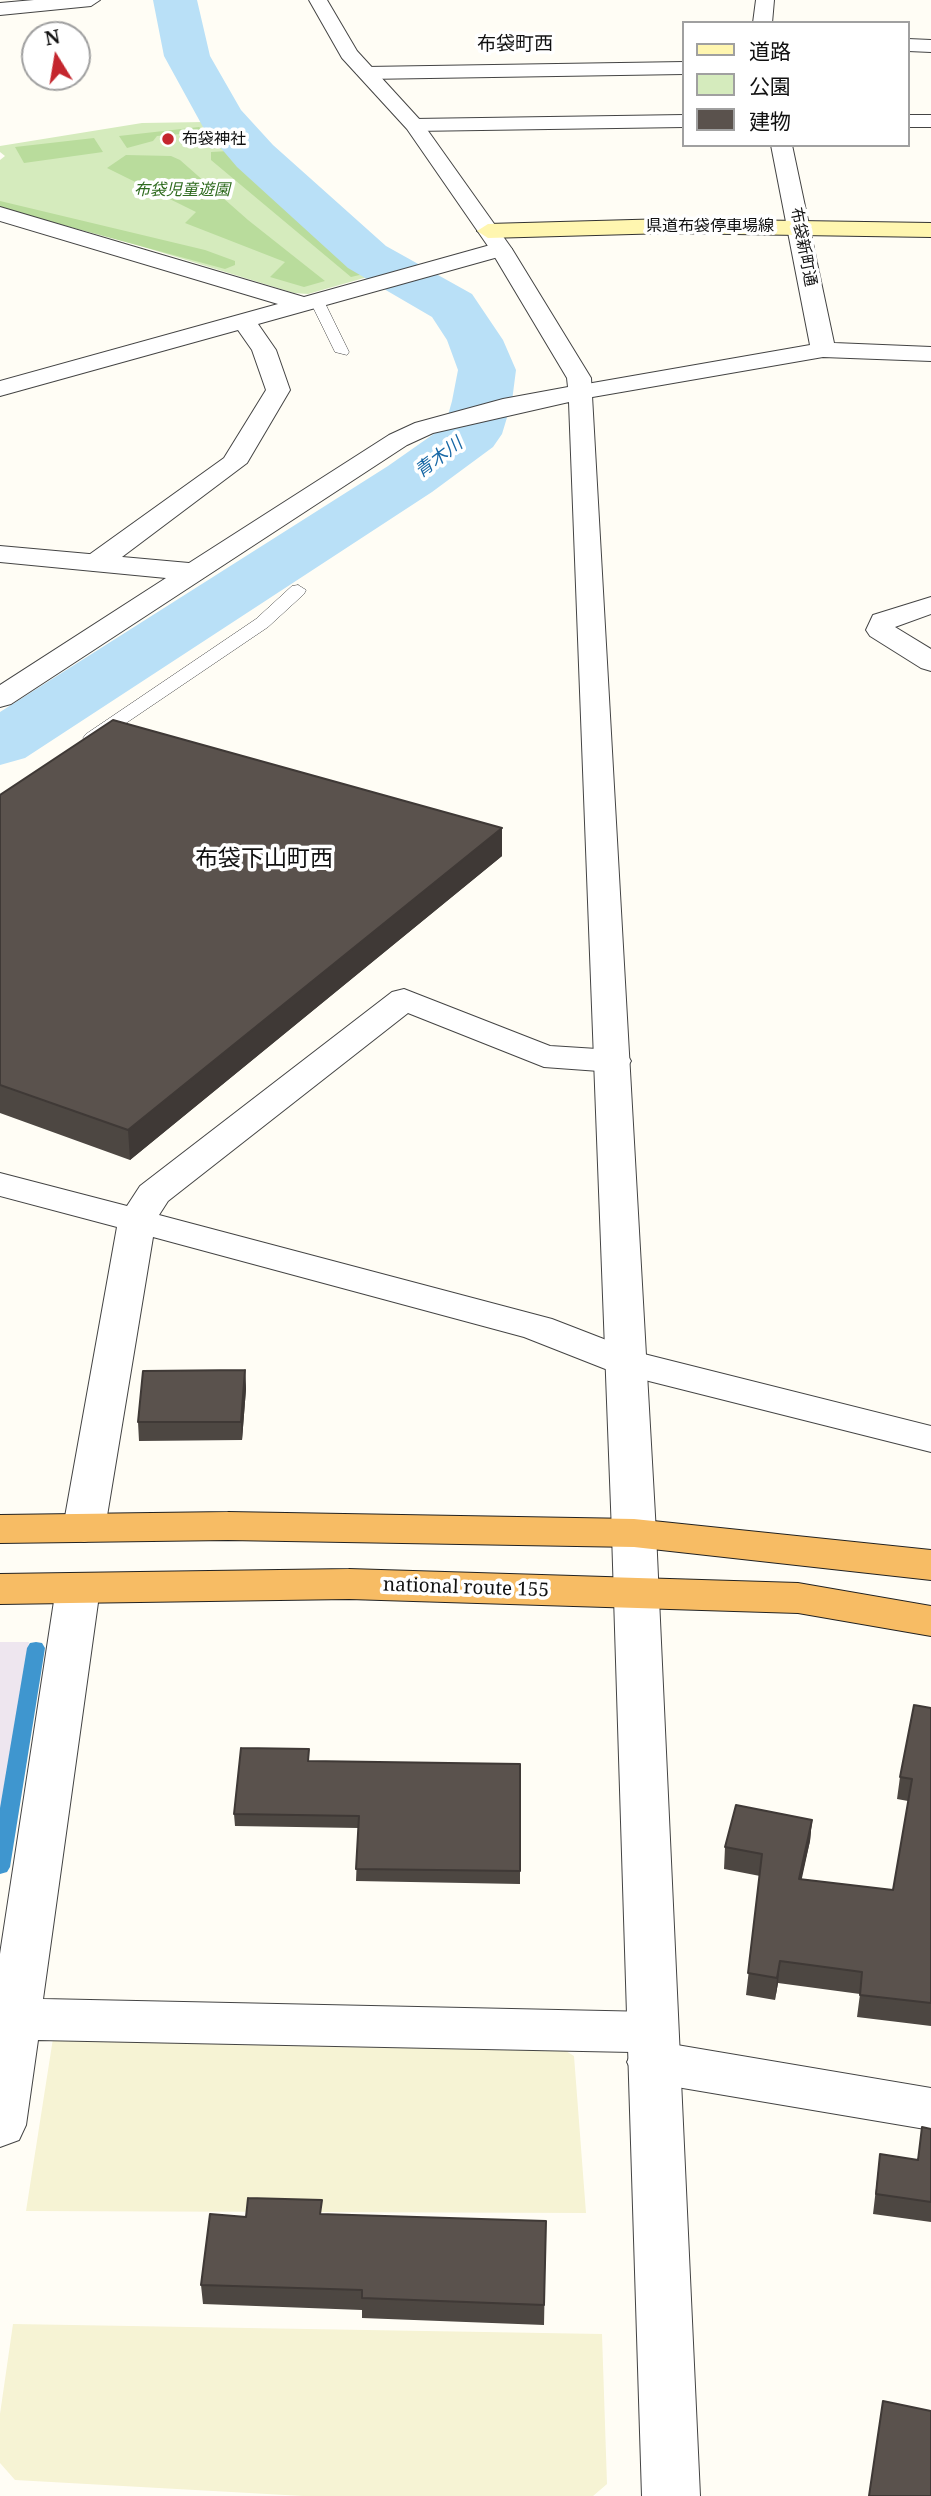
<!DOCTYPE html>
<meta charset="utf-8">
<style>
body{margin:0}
#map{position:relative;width:931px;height:2496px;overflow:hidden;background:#fffdf5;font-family:"Noto Serif","Noto Sans JP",serif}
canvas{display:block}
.legend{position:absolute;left:682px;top:21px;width:228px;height:126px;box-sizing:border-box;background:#fff;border:2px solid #a0a0a0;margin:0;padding:9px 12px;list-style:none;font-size:21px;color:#111}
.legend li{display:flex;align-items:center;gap:14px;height:35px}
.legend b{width:35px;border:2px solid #a0a0a0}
.north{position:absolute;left:21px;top:21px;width:70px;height:70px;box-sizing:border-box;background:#fff;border:2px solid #a0a0a0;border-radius:50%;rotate:349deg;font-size:19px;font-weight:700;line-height:28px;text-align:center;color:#111}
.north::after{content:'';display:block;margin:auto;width:24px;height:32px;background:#c4262e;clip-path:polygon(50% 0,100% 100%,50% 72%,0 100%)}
</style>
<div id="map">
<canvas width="931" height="2496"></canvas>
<ul class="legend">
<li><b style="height:9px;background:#fff6b0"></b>道路</li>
<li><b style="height:19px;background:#d5ebbd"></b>公園</li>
<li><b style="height:19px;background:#5a524d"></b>建物</li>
</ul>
<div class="north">N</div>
</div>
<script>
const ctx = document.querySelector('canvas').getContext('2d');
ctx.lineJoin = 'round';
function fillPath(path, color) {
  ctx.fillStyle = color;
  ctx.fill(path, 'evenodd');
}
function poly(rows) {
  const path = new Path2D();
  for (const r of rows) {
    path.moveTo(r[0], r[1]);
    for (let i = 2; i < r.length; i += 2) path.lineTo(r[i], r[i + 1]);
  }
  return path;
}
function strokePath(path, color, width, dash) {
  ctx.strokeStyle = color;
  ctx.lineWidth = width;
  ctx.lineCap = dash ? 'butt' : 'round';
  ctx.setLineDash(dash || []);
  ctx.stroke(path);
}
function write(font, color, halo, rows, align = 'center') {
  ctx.font = font + ' "Noto Serif","Noto Sans JP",serif';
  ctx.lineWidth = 7;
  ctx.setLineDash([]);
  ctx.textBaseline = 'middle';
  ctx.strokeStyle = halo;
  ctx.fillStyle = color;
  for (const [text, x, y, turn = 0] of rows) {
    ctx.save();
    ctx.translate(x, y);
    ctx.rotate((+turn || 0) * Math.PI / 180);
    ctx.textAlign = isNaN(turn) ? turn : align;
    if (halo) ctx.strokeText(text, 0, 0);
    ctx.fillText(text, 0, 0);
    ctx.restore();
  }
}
const industrial = poly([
 [0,1642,29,1642,0,1822]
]);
const farmland = poly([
 [54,2032,553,2043,574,2056,586,2213,26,2211],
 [13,2324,602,2334,607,2484,593,2496,303,2496,15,2480,0,2463,0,2414]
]);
const green = poly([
 [205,122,378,274,308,294,294,293,88,230,0,208,0,160,5,156,0,152,0,146,142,123]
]);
const forest = poly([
 [199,127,221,144,196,142,181,134,157,136,153,141,127,148,119,136],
 [94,138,103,152,24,163,15,147],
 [229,151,368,273,351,277,211,160,211,152],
 [126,155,171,156,180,160,248,220,325,281,304,287,270,277,285,262,185,223,196,212,107,168],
 [0,201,205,250,235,261,235,265,225,269,0,208]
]);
const stream = poly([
 [36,1642,42,1643,45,1648,10,1867,7,1872,0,1874,0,1808,27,1648,30,1643,36,1642]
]);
const river = poly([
 [153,0,197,0,210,56,241,110,273,145,386,246,472,294,503,340,516,370,512,401,502,434,493,447,432,492,25,758,0,765,0,712,388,466,445,426,452,401,458,370,447,340,432,317,348,268,237,167,203,127,164,56,153,0]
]);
const service = poly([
 [316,295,323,299,349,352,347,355,335,352,309,299,316,295],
 [298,585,306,590,304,594,268,627,98,742,86,742,83,738,86,734,256,619,292,586,298,585]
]);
const minor = poly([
 [34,0,100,0,91,6,0,15,0,3,34,0],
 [756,0,774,0,772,23,753,23,756,0],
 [908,39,931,40,931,52,908,51,908,39],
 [684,62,684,74,366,79,356,73,366,67,684,62],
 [684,115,684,127,414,131,404,125,414,119,684,115],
 [908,115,931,115,931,127,908,127,908,115],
 [771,145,792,145,834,343,931,347,931,361,823,357,581,399,572,397,569,392,572,387,581,385,810,345,771,145],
 [0,207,304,297,501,242,512,249,509,254,258,324,276,350,290,390,247,463,106,569,96,571,86,569,82,563,86,557,224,458,266,390,252,350,238,330,0,396,0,381,278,304,0,221,0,207],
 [931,597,931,614,895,627,931,649,931,671,921,668,870,636,866,630,873,615,931,597],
 [404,989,550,1046,613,1050,626,1053,631,1061,626,1069,613,1072,544,1067,408,1013,168,1201,159,1215,552,1319,640,1353,931,1426,931,1452,613,1372,524,1337,153,1237,105,1528,99,1538,84,1542,69,1538,63,1528,117,1227,0,1196,0,1173,127,1206,140,1186,392,992,404,989],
 [78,1573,94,1577,100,1588,43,1999,652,2012,670,2018,677,2032,671,2044,931,2088,931,2130,653,2083,635,2077,627,2062,632,2052,38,2040,26,2125,19,2140,0,2147,0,1954,56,1588,62,1577,78,1573]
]);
const tertiary = poly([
 [309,0,327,0,357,51,421,121,512,249,591,378,656,1533,700,2496,642,2496,612,1533,569,402,433,433,407,445,11,704,0,707,0,685,166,578,0,562,0,546,189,563,389,435,415,423,503,399,568,387,567,378,490,249,407,129,342,58,309,0]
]);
const secondary = poly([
 [668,219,931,223,931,237,668,233,488,238,477,231,488,224,668,219]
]);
const trunk = poly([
 [228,1512,634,1519,931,1550,931,1580,634,1547,228,1540,0,1543,0,1515,228,1512],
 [349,1569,798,1583,931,1606,931,1636,798,1613,349,1599,0,1604,0,1574,349,1569]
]);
const wall = poly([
 [0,795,502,856,130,1160,0,1113],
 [245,1370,246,1389,242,1440,139,1441,138,1422],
 [931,1708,931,2026,857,2017,860,1994,778,1983,775,2000,746,1995,760,1876,724,1869,725,1847,812,1820,810,1841,801,1879,893,1890,908,1801,897,1799,900,1777],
 [309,1761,520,1764,520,1884,356,1881,358,1828,235,1826,234,1814],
 [922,2127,931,2129,931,2222,873,2214,880,2154,918,2160],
 [322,2214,546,2221,544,2325,362,2318,362,2310,203,2304,201,2285,246,2217]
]);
const shadedWall = poly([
 [502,828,502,856,130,1160,128,1130],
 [245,1370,246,1389,242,1440,241,1422],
 [812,1820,810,1841,797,1901,799,1879],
 [780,1961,778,1983,775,2000,777,1978]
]);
const building = poly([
 [113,720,502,828,128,1130,0,1085,0,795,113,720],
 [245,1370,241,1422,138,1422,143,1371,245,1370],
 [914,1705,931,1708,931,2003,860,1995,862,1972,780,1961,777,1978,748,1973,762,1854,725,1847,736,1805,812,1820,799,1879,893,1890,912,1779,900,1777,914,1705],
 [241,1748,309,1749,308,1761,520,1764,520,1871,356,1869,359,1816,234,1814,241,1748],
 [922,2127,931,2129,931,2202,876,2194,880,2154,918,2160,922,2127],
 [248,2198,322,2200,320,2214,546,2221,544,2305,362,2298,362,2290,201,2285,210,2214,246,2217,248,2198],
 [883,2401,931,2411,931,2496,869,2496,883,2401]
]);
const markers = [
 [168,139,7,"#c4262e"]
];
const farPoinames = [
 ["布袋神社",182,139]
];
const farParknames = [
 ["布袋児童遊園",182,190]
];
const farStreetnames = [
 ["県道布袋停車場線",710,226],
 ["布袋新町通",803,247,79]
];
const farWaternames = [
 ["青木川",439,458,-37]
];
const farQuarternames = [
 ["布袋町西",515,45]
];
const streetNames = [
 ["national route 155",466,1588,2]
];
const quarterNames = [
 ["布袋下山町西",264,859]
];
fillPath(industrial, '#eee6ef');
fillPath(farmland, '#f6f3d4');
fillPath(green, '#d5ebbd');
fillPath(forest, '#b9dc9c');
fillPath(stream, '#3f96cf');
fillPath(river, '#b9e0f7');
strokePath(service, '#444', 1);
strokePath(minor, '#444', 2);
strokePath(tertiary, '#444', 2);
strokePath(secondary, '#333', 2);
strokePath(trunk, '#222', 2);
fillPath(service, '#fff');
fillPath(minor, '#fff');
fillPath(tertiary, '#fff');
fillPath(secondary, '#fff6b0');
fillPath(trunk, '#f7bc64');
fillPath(wall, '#4d4742');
fillPath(shadedWall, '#3f3936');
fillPath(building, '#5a524d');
strokePath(building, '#3f3936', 2);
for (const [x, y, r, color] of markers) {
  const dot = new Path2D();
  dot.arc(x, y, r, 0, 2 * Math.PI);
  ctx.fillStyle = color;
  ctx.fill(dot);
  strokePath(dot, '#fff', 2.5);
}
write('16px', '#111', '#fff', farPoinames, 'left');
write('italic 16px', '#2f6b1f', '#fff', farParknames);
write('16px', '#111', '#fff', farStreetnames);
write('italic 18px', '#1768a6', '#fff', farWaternames);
write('19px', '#111', '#fff', farQuarternames);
write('19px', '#111', '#fff', streetNames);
write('23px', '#111', '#fff', quarterNames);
</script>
